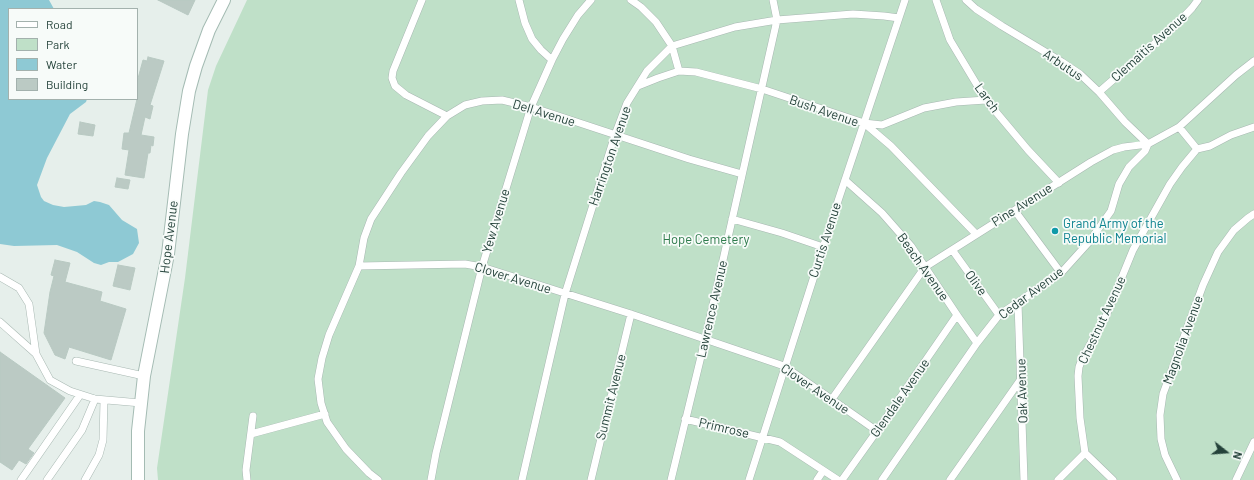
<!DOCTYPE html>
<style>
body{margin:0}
#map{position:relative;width:1254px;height:480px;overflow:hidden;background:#e6efeb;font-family:Barlow,sans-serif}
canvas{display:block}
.legend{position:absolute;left:8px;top:8px;width:130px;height:92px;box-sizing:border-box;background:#f7fbf9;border:1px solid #a3b1ad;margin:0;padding:5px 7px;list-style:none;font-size:12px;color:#24423a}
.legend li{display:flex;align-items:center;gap:8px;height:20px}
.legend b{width:20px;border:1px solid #a3b1ad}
.north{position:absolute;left:1206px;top:432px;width:40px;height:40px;-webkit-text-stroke:3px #f7fbf9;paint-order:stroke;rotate:107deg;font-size:11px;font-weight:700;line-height:16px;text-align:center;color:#24423a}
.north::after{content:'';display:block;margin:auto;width:14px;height:18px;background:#24423a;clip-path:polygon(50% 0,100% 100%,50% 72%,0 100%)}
</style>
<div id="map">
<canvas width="1254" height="480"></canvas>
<ul class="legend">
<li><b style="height:5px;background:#fff"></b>Road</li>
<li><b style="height:11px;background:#bfe0c8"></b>Park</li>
<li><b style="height:11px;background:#8ec9d4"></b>Water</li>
<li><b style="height:11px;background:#bbcac4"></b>Building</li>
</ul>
<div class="north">N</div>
</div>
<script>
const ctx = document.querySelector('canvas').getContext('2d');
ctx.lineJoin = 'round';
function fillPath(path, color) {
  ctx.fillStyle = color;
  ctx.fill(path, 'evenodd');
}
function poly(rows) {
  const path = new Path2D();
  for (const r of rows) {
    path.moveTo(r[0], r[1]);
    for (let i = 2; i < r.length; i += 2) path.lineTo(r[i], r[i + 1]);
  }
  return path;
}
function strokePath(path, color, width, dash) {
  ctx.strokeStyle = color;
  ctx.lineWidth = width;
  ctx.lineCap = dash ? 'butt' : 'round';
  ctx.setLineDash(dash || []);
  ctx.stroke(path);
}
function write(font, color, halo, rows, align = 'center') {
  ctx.font = font + ' Barlow,sans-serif';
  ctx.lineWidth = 3.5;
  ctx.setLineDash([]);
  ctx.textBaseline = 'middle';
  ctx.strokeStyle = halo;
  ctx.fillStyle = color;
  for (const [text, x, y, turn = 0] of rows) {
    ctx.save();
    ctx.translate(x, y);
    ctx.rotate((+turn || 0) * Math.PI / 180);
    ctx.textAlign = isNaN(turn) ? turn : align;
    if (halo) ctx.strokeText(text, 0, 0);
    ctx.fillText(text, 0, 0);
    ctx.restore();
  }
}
const green = poly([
 [247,0,1254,0,1254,480,158,480,157,468,185,278,208,90,216,66]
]);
const water = poly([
 [0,0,49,0,54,9,9,9,9,99,87,99,86,102,70,114,47,158,37,185,41,197,44,201,53,205,64,207,86,205,94,201,100,202,109,205,122,220,137,229,139,243,133,254,118,262,109,262,101,265,94,263,77,252,57,245,14,246,0,244]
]);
const building = poly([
 [158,0,195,0,188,15,158,0],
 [148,57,164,61,150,105,153,106,150,119,145,117,141,135,154,137,153,146,151,145,150,153,148,153,144,178,125,175,129,150,122,149,124,133,129,133,137,99,137,82,143,60,147,61,148,57],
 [80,122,95,125,93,136,78,134,80,122],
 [117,178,130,180,128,189,115,187,117,178],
 [55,260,70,263,65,282,102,292,100,301,126,309,111,360,69,347,65,359,55,355,44,333,50,292,54,276,51,275,55,260],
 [118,265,135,268,130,290,113,286,118,265],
 [0,352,65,398,28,449,34,453,26,464,19,460,12,470,0,462,0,352]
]);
const service = poly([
 [422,0,393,71,392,78,395,86,406,95,447,116],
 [519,0,525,23,532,39,541,50,552,60],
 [631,0,641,7,656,22,672,46,679,71],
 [936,0,950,40,986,100,1028,150,1059,183],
 [638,86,658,78,679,71,696,72,762,89,864,123,891,146,976,234],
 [1099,92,1175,26,1192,8,1198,0],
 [864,123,882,125,924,108,956,102,986,100],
 [1179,127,1197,149],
 [845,180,882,213,911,246,957,315,977,343],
 [1015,211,1061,273],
 [732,219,782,233,823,247],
 [953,251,999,315],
 [359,266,364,238,371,219,401,173,428,136,447,116,465,105,482,101,502,100,531,107,689,159,742,174],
 [0,277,19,288,29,304,36,354,50,380,70,391,95,399,141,403],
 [1018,303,1024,480],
 [0,322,36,354],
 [76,361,144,376],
 [832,399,925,267,1091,162,1113,150,1124,147,1148,144,1179,127,1236,75,1254,61],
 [685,419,780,442,838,480],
 [251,434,325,414],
 [1085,453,1080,418,1078,376,1079,367,1082,359,1106,316,1133,250,1170,184,1182,167,1197,149,1210,146,1231,135,1254,127],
 [1085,453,1113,480],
 [21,480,80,395],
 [47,480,82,430,95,399],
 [85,480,99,455,103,440,104,400],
 [247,480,246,470,253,416],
 [378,480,369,473,346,449,327,422,321,403,318,379,322,358,329,335,359,266,465,264,482,267,631,314,784,366,877,431],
 [431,480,436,453,482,267,531,107,552,60,563,39,578,15,591,0],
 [522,480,565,294,615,135,627,103,647,71,672,46,735,27,777,20,853,14,884,16,899,18],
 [591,480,631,314],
 [671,480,705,340,777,20,773,0],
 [749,480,838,201,905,0],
 [817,480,823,471],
 [842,480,877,431,957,315],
 [882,480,977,343,999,315,1061,273,1089,242,1111,211,1119,184,1129,167,1145,151,1148,144,1125,122,1099,92,1080,74,1062,62,1002,26,976,9,966,0],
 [950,480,1021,379],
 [1058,480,1085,453],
 [1177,480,1165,455,1161,439,1160,415,1163,394,1203,285,1218,252,1234,230,1248,218,1254,214],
 [1236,480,1254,442]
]);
const secondary = poly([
 [138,480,138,431,144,376,168,254,182,134,189,91,196,66,209,30,224,0]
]);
const markers = [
 [1055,231,4,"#0f9aa8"]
];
const streetNames = [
 ["Clemaitis Avenue",1149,47,-42],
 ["Arbutus",1063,65,34],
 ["Larch",987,98,54],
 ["Bush Avenue",824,111,19],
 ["Dell Avenue",544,113,17],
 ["Harrington Avenue",610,156,-71],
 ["Pine Avenue",1022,205,-32],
 ["Yew Avenue",496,221,-73],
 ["Hope Avenue",169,237,-83],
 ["Curtis Avenue",825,240,-72],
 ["Beach Avenue",923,267,55],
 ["Clover Avenue",513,278,17],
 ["Olive",976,283,54],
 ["Cedar Avenue",1031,293,-37],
 ["Lawrence Avenue",712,309,-77],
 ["Chestnut Avenue",1102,320,-65],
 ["Magnolia Avenue",1183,340,-70],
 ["Clover Avenue",815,389,34],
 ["Oak Avenue",1022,391,-92],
 ["Summit Avenue",611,397,-76],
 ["Glendale Avenue",900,398,-55],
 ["Primrose",724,428,13]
];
const cultureNames = [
 ["Grand Army of the",1063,224],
 ["Republic Memorial",1063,239]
];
const parkNames = [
 ["Hope Cemetery",706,240]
];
fillPath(green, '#bfe0c8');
fillPath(water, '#8ec9d4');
fillPath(building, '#bbcac4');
strokePath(building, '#b8c9c2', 1);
strokePath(service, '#a8b8b2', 8);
strokePath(secondary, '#a4bbb3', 14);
strokePath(service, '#fff', 7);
strokePath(secondary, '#fff', 12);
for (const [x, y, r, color] of markers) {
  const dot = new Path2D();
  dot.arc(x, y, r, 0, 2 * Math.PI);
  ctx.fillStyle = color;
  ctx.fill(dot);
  strokePath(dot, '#f7fbf9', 1.5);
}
write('13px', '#24423a', '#f7fbf9', streetNames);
write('13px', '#0d838f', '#f7fbf9', cultureNames, 'left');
write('13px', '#2d7a4b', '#f7fbf9', parkNames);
</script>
